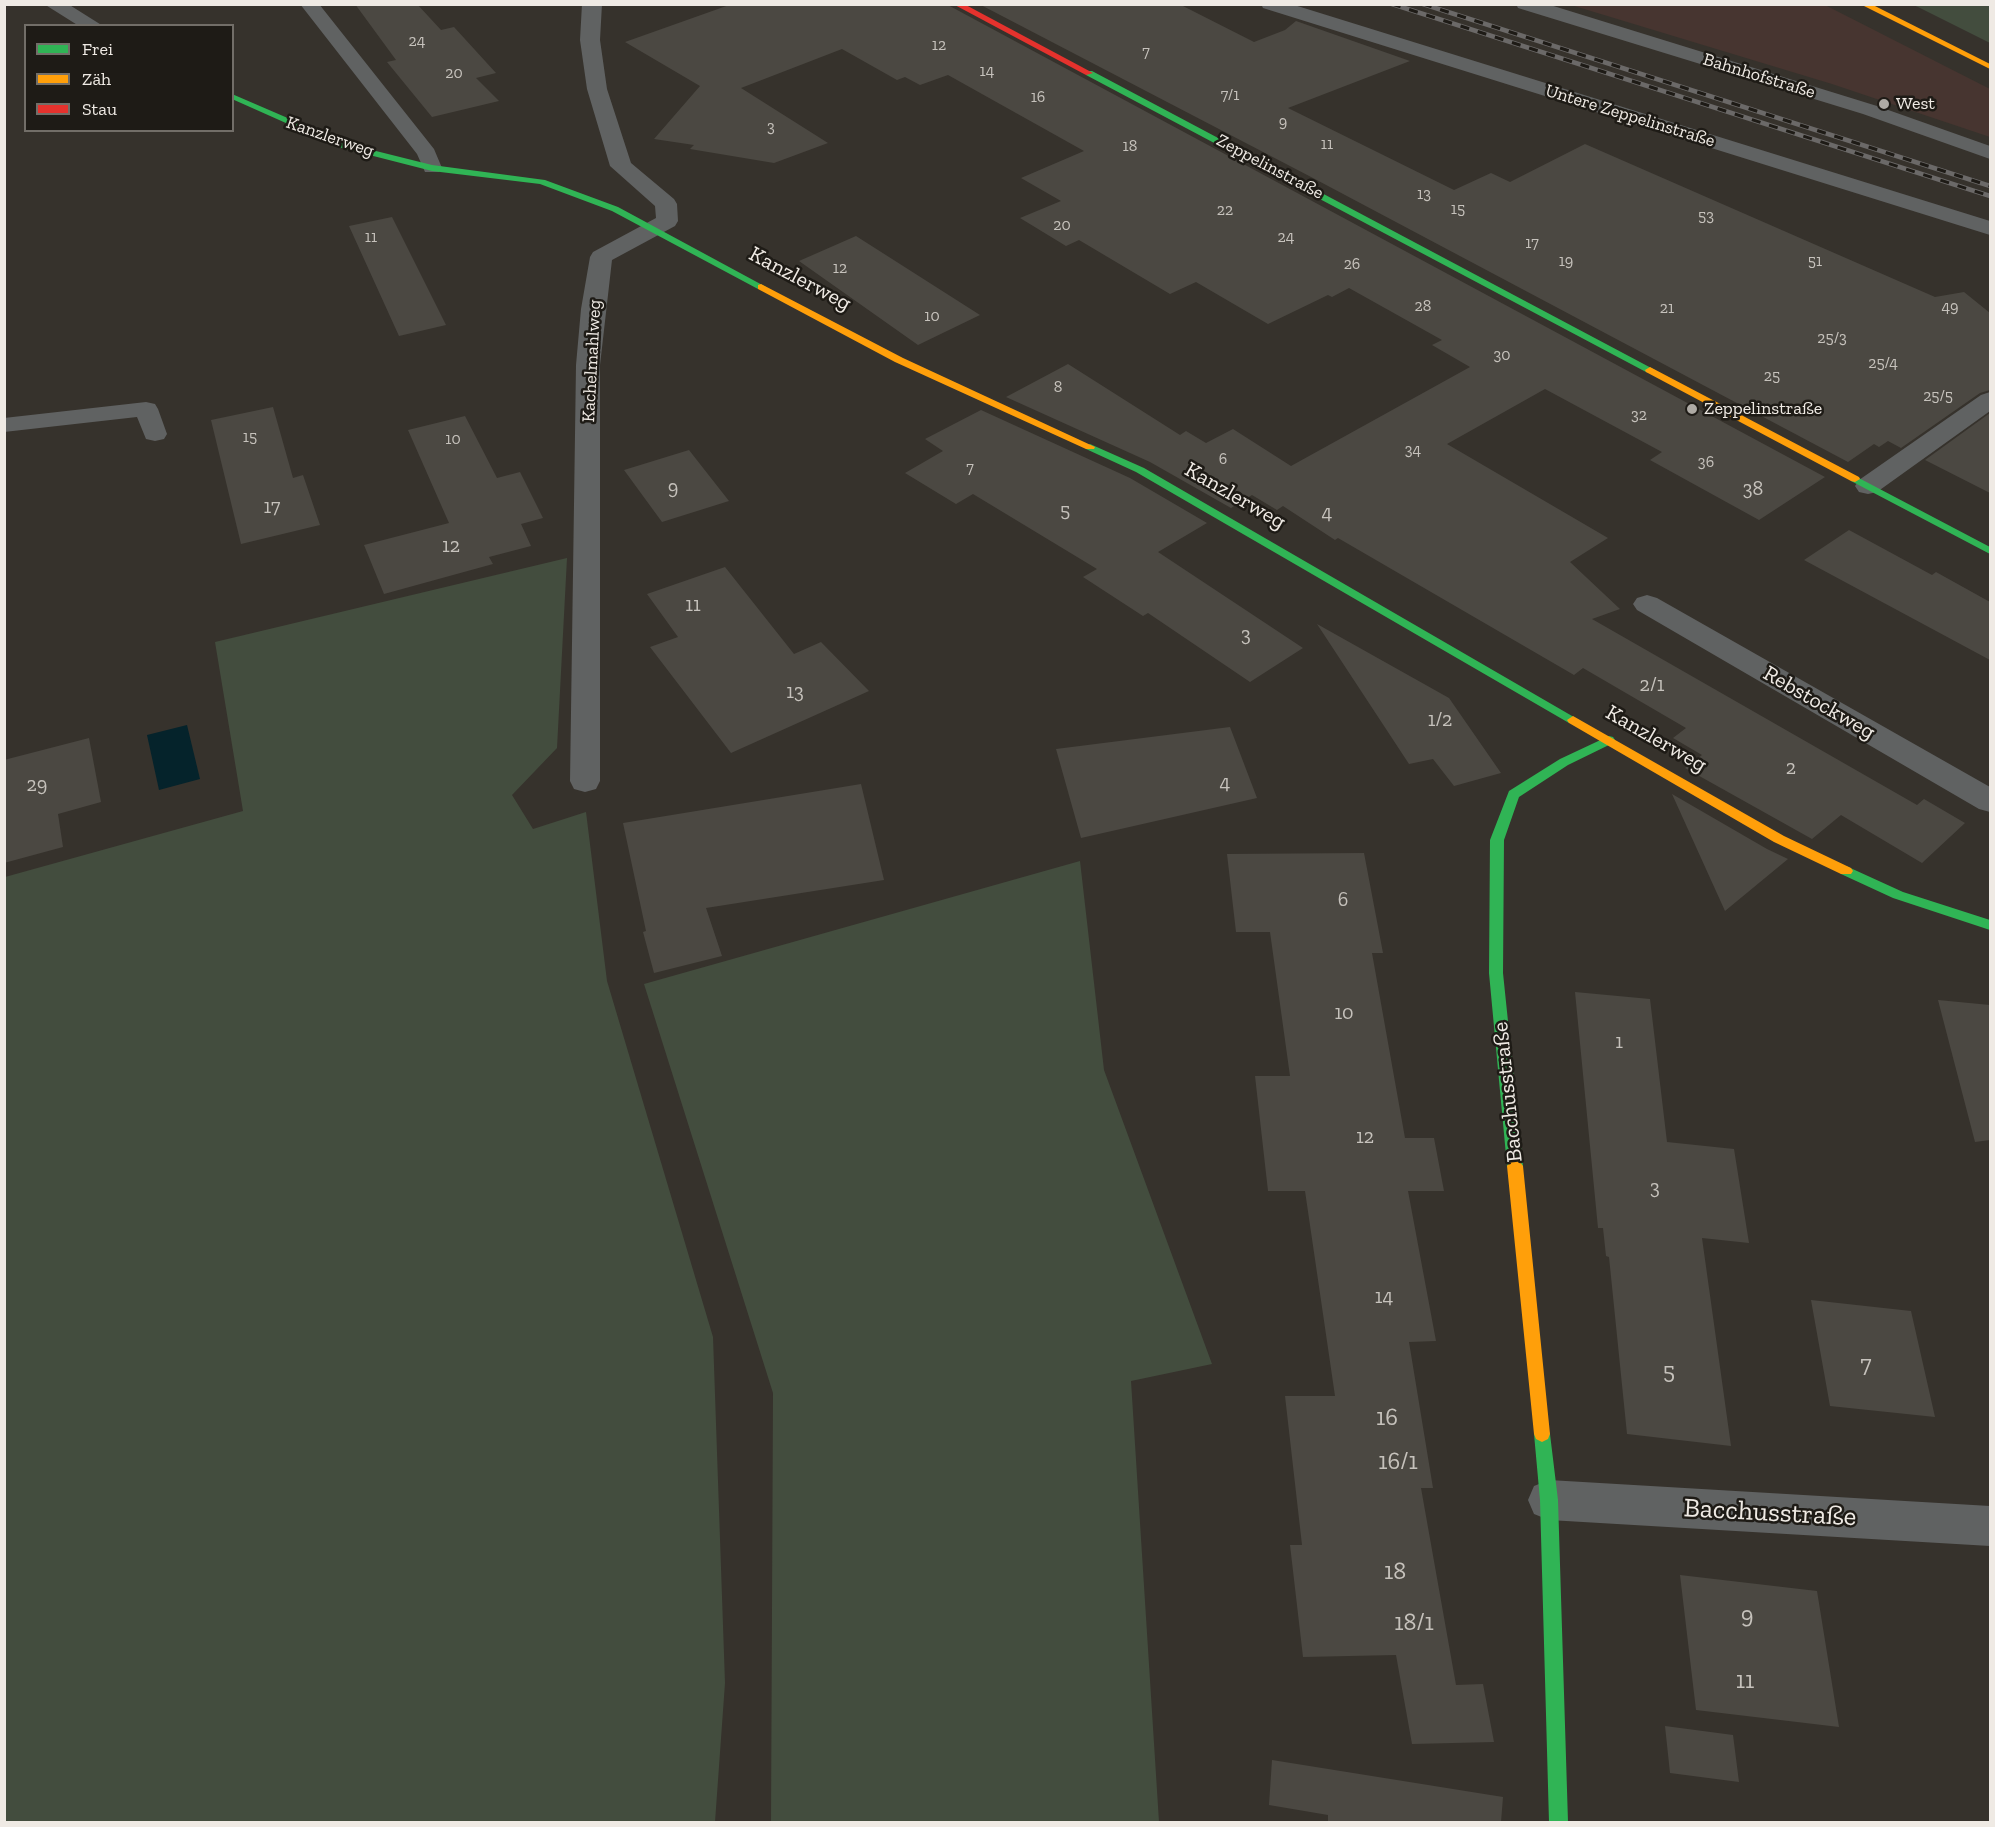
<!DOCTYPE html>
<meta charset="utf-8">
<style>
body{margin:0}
#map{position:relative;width:1995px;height:1827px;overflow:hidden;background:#36322c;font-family:"Zilla Slab",serif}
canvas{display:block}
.frame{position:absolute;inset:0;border:6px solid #efeae4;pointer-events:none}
.legend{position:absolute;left:24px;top:24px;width:210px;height:108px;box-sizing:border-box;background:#1e1b16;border:2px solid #726e68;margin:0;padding:8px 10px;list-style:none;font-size:18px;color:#efeae4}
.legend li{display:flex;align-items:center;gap:12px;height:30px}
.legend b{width:30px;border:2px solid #726e68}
</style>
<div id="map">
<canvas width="1995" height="1827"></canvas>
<div class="frame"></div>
<ul class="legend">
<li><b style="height:8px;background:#30b455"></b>Frei</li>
<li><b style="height:8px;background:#ff9f0a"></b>Zäh</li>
<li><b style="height:8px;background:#e5322d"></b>Stau</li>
</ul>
</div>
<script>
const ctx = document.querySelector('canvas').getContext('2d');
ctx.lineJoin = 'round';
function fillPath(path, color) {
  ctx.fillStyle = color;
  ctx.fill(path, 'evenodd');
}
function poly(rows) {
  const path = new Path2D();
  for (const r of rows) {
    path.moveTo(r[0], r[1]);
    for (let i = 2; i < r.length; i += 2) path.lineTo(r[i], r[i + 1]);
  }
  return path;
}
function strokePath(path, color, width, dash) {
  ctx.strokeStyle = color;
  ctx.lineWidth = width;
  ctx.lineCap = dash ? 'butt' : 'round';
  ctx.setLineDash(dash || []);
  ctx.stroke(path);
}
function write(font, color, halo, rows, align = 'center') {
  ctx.font = font + ' "Zilla Slab",serif';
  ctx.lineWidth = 5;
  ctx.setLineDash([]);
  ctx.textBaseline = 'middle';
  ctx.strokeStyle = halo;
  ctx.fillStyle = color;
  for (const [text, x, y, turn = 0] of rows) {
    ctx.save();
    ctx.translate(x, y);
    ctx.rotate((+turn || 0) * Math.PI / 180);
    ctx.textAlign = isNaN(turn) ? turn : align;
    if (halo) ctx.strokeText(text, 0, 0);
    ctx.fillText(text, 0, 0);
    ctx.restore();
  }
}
const industrial = poly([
 [1571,5,1825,5,1990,89,1990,137,1832,84]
]);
const green = poly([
 [1913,5,1990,5,1990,43,1918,7],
 [567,558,557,748,512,795,533,829,586,812,607,981,713,1337,725,1683,715,1822,5,1822,5,877,243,811,215,642],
 [1080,861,1104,1070,1212,1364,1131,1381,1159,1822,771,1822,773,1393,644,984]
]);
const water = poly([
 [187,725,200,779,159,790,147,735]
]);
const building = poly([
 [355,4,417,4,441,30,454,27,496,73,476,78,499,101,432,117,387,62,396,60],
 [732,4,946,4,1825,477,1759,520,1650,460,1662,452,1545,389,1447,444,1608,538,1570,562,1620,609,1592,619,1917,805,1924,799,1965,823,1922,863,1841,815,1812,839,1685,768,1702,755,1673,738,1686,728,1583,668,1574,675,1338,538,1335,540,1283,506,1277,510,1252,495,1231,508,1150,462,1006,397,1068,364,1180,435,1186,431,1206,443,1233,429,1291,466,1470,367,1432,345,1442,340,1349,288,1332,297,1328,295,1268,324,1196,282,1170,294,1079,240,1066,246,1020,218,1061,201,1021,178,1084,151,948,75,920,85,905,77,897,80,842,49,741,88,828,143,774,163,690,149,694,145,654,139,700,86,625,42],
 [979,4,1179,4,1254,42,1285,30,1296,21,1410,61,1288,108,1454,190,1491,173,1510,182,1585,144,1935,297,1964,292,1990,313,1990,390,1980,393,1901,448,1888,441,1879,447,1874,444,1848,462,1313,178],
 [392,217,446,325,399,336,349,226],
 [856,236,980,315,918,345,799,261],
 [273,407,293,478,303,475,320,525,241,544,211,420],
 [981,410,1130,478,1207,523,1158,552,1303,648,1250,682,1148,613,1143,616,1083,577,1097,569,973,494,956,504,905,473,943,451,925,439],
 [1990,413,1990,493,1925,460],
 [465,416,497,478,520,472,543,518,521,524,531,546,489,557,493,564,384,594,364,545,449,523,408,430],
 [689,450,729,501,662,522,624,470],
 [1849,530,1932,575,1936,572,1990,602,1990,660,1804,560],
 [725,567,794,654,821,642,869,691,731,753,650,647,678,637,647,594],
 [1317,624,1449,698,1501,773,1454,786,1433,759,1409,764],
 [1230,727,1257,798,1081,838,1056,749],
 [89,738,101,802,58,814,63,847,4,863,4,760],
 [861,784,884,880,706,908,722,956,654,973,643,932,646,931,623,823],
 [1672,794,1767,849,1788,859,1725,911],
 [1364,853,1383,953,1372,953,1405,1138,1434,1138,1444,1191,1408,1191,1436,1341,1409,1342,1433,1488,1421,1488,1456,1685,1483,1684,1494,1742,1412,1744,1396,1655,1303,1657,1290,1545,1302,1545,1285,1396,1335,1396,1305,1191,1268,1191,1255,1076,1290,1076,1270,932,1236,932,1227,854],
 [1575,992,1650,999,1667,1142,1734,1149,1749,1243,1702,1238,1731,1446,1627,1434,1609,1257,1606,1256,1603,1228,1598,1228],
 [1938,1000,1990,1005,1990,1140,1975,1142],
 [1811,1300,1911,1311,1935,1417,1830,1406],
 [1680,1575,1817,1591,1839,1727,1696,1710],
 [1665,1726,1733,1735,1739,1782,1670,1773],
 [1272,1760,1503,1797,1501,1822,1328,1822,1328,1815,1269,1805]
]);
const lane = poly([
 [300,4,319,4,434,149,442,168,439,172,425,172,417,154,300,4],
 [146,402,155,404,158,409,167,434,164,439,155,441,146,439,137,417,4,432,4,418,146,402]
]);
const street = poly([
 [44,4,68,4,103,26,79,26,44,4],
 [582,4,602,4,600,40,607,89,631,163,674,199,677,204,678,221,675,226,612,260,600,365,600,781,596,789,585,792,574,789,570,781,576,365,581,309,590,257,593,252,656,218,655,206,610,166,587,89,580,40,582,4],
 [1261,4,1291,4,1990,221,1990,235,1263,8,1261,4],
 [1516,4,1547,4,1877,106,1990,146,1990,159,1863,114,1518,8,1516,4],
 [1990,392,1990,411,1877,492,1868,494,1859,492,1855,486,1859,480,1981,395,1990,392],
 [1647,595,1657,598,1990,787,1990,812,1979,809,1637,610,1633,604,1637,598,1647,595],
 [1549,1480,1990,1506,1990,1546,1549,1520,1534,1514,1528,1500,1534,1486,1549,1480]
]);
const fast = poly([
 [1086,71,1092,71,1655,370,1650,373,1646,372,1086,75,1086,71],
 [232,94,348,144,432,165,545,180,618,207,766,287,758,289,612,211,540,184,432,171,342,148,232,99,232,94],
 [1090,444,1144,468,1579,720,1577,723,1569,723,1136,472,1086,449,1085,447,1090,444],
 [1855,476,1990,547,1990,554,1851,481,1851,477,1855,476],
 [1609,736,1613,737,1615,740,1613,743,1568,765,1519,797,1504,840,1503,973,1523,1166,1520,1170,1515,1172,1510,1170,1507,1166,1489,973,1490,840,1509,791,1560,759,1609,736],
 [1846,866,1903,892,1990,920,1990,930,1893,898,1841,874,1839,871,1846,866],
 [1542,1426,1548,1429,1550,1434,1558,1500,1568,1822,1549,1822,1540,1500,1534,1434,1536,1429,1542,1426]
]);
const slow = poly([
 [1860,4,1871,4,1990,64,1990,69,1860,4],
 [761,284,903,358,1095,447,1094,449,1086,449,895,362,758,289,758,285,761,284],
 [1650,367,1859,477,1860,479,1855,482,1851,481,1646,372,1645,370,1650,367],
 [1573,716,1784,836,1851,868,1853,871,1851,874,1841,874,1774,842,1569,723,1567,720,1573,716],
 [1515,1160,1520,1162,1523,1166,1550,1434,1548,1439,1542,1442,1536,1439,1534,1434,1507,1166,1510,1162,1515,1160]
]);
const jam = poly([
 [953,4,964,4,1093,73,1086,75,953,4]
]);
const rail = poly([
 [1392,4,1990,196],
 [1423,4,1990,186]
]);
const markers = [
 [1884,104,6,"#aeaaa4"],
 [1692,409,6,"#aeaaa4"]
];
const farNumbernames = [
 ["24",417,41],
 ["12",939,45],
 ["7",1146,52],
 ["14",987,71],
 ["20",454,73],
 ["7/1",1230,95],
 ["16",1038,97],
 ["9",1283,122],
 ["3",771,127],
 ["11",1327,144],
 ["18",1130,146],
 ["13",1424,194],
 ["15",1458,209],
 ["22",1225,210],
 ["53",1706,216],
 ["20",1062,225],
 ["11",371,237],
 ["24",1286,237],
 ["17",1532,243],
 ["19",1566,261],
 ["51",1815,261],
 ["26",1352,264],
 ["12",840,268],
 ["28",1423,306],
 ["49",1950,307],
 ["21",1667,308],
 ["10",932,316],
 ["25/3",1832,338],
 ["30",1502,355],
 ["25/4",1883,363],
 ["25",1772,376],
 ["8",1058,387],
 ["25/5",1938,396],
 ["32",1639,415],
 ["15",250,437],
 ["10",453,439],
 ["34",1413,450],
 ["6",1223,459],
 ["36",1706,462],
 ["7",970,468]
];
const farStreetnames = [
 ["Bahnhofstraße",1759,76,17],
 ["Untere Zeppelinstraße",1630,116,17],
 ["Kanzlerweg",330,137,19],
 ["Zeppelinstraße",1270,167,28],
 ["Kachelmahlweg",592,361,-87]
];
const farPoinames = [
 ["West",1896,104],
 ["Zeppelinstraße",1704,409]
];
const numberNames = [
 ["9",673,488],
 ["38",1753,489],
 ["17",272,507],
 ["5",1065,511],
 ["4",1327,513],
 ["12",451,546],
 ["11",693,605],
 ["3",1246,635],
 ["2/1",1652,685],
 ["13",795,692],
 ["1/2",1440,720],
 ["2",1791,768],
 ["4",1225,783],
 ["29",37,785],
 ["6",1343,900],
 ["10",1344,1013],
 ["1",1619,1042],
 ["12",1365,1137],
 ["3",1655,1188],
 ["14",1384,1297]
];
const streetNames = [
 ["Kanzlerweg",800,279,28],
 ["Kanzlerweg",1235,496,30],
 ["Rebstockweg",1819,703,30],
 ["Kanzlerweg",1656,739,30],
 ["Bacchusstraße",1508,1092,-96]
];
const nearNumbernames = [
 ["7",1866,1365],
 ["5",1669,1372],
 ["16",1387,1418],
 ["16/1",1398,1462],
 ["18",1395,1572],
 ["9",1747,1616],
 ["18/1",1414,1623],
 ["11",1745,1681]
];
const nearStreetnames = [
 ["Bacchusstraße",1770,1513,3]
];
fillPath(industrial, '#473530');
fillPath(green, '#434d3e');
fillPath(water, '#05232b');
fillPath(building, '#4b4842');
fillPath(lane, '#606262');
fillPath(street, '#606262');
fillPath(fast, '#30b455');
fillPath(slow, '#ff9f0a');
fillPath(jam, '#e5322d');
strokePath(rail, '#6b6968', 4.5);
strokePath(rail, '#1e1b16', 3, [9]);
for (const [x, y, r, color] of markers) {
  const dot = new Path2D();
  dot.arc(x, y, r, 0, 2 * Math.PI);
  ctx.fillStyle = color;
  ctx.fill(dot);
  strokePath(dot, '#1e1b16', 2);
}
write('16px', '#c6c2bc', null, farNumbernames);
write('18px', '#efeae4', '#1e1b16', farStreetnames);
write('18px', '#efeae4', '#1e1b16', farPoinames, 'left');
write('20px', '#c6c2bc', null, numberNames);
write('22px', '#efeae4', '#1e1b16', streetNames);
write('24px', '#c6c2bc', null, nearNumbernames);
write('27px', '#efeae4', '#1e1b16', nearStreetnames);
</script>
